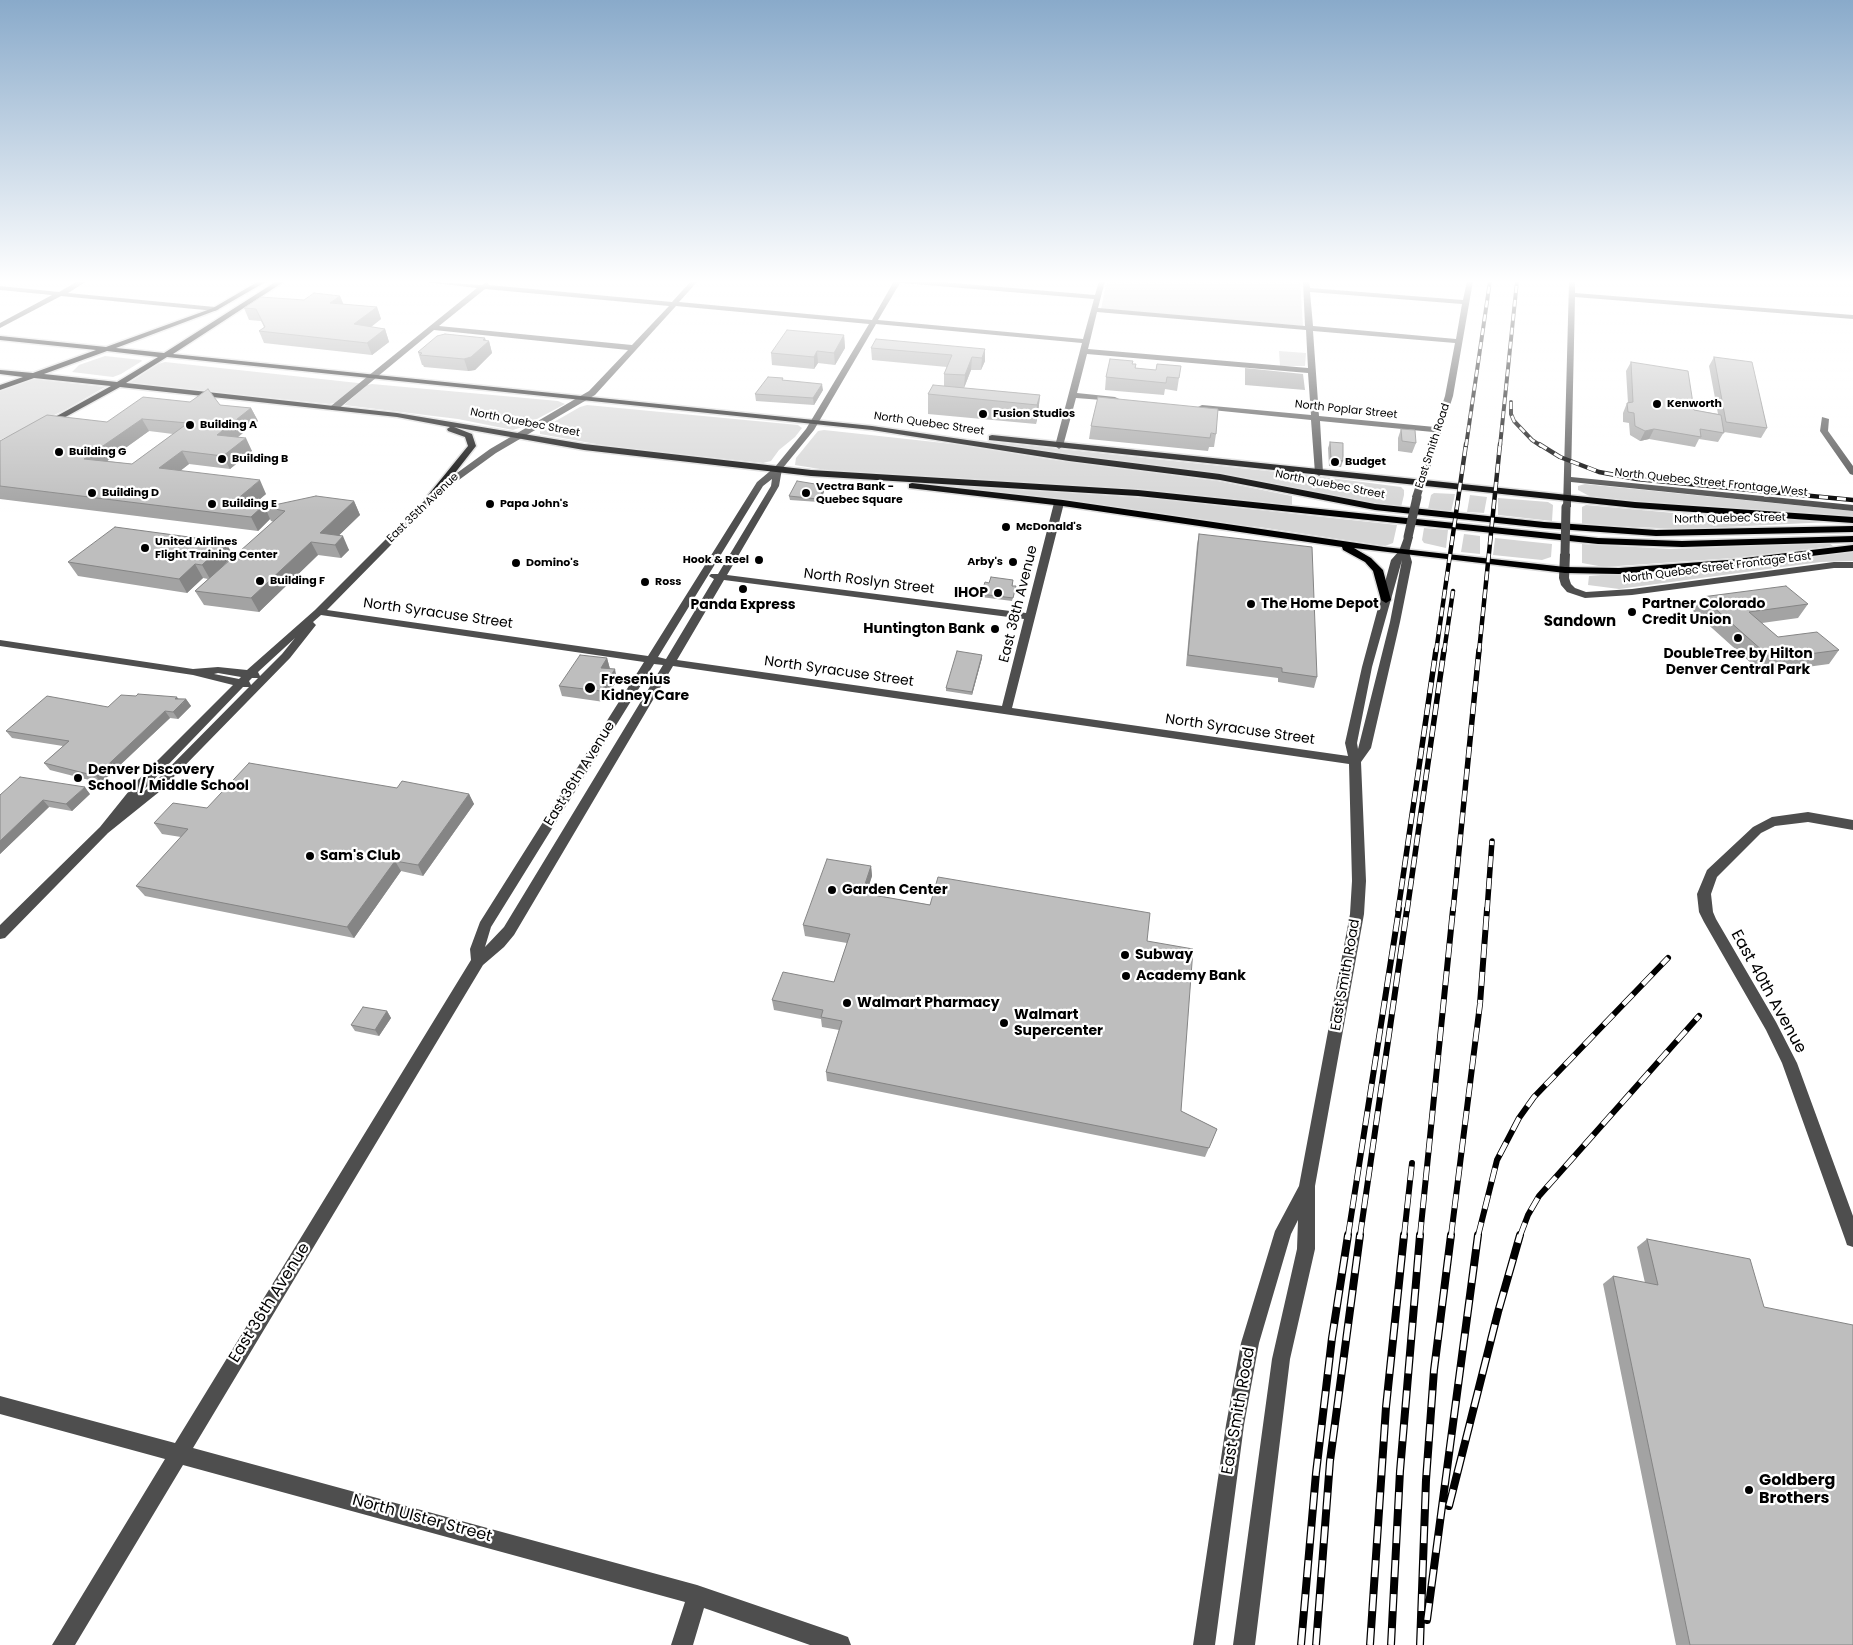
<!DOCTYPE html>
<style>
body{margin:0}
canvas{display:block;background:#fff}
</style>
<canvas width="1853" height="1645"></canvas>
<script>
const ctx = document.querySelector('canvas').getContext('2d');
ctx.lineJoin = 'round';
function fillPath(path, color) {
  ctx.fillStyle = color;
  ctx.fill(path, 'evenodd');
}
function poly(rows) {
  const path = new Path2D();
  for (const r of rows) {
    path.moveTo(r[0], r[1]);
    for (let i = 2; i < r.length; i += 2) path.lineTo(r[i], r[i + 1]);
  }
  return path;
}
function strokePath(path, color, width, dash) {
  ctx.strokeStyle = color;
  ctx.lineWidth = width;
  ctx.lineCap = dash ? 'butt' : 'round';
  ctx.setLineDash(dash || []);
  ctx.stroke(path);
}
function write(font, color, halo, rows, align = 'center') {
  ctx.font = font + ' Poppins,sans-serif';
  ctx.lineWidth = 4.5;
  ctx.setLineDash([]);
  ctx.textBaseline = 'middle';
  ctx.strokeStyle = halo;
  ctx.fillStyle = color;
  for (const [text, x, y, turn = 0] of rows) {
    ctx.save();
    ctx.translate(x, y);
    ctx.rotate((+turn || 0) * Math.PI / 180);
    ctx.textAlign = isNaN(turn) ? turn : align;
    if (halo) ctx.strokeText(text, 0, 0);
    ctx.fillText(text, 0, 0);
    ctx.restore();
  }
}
const green = poly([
 [1107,281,1300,281,1303,326,1101,309],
 [1279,351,1306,353,1305,366,1280,366],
 [105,356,141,360,142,361,121,374,113,377,72,372,79,365],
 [165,362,358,383,360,383,337,403,329,404,129,383,158,364],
 [33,379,105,387,65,410,0,440,0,391],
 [372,384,558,401,565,404,522,427,513,430,458,419,344,405,367,385],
 [587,405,798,425,802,428,795,437,779,450,771,461,763,463,613,447,540,434,540,430,580,407],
 [824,430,962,445,1054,460,1218,481,1292,496,1292,506,1124,489,826,470,795,465,796,458,818,431],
 [976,440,1315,476,1401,487,1404,490,1404,495,1401,507,1371,503,1223,474,1047,452],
 [914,483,1149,498,1397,525,1393,543,1385,546,1259,527,1215,524,913,485],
 [1585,484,1853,511,1853,518,1678,506,1591,497,1578,490,1578,486],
 [1434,493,1455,494,1451,512,1428,509,1431,495],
 [1470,495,1487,497,1484,513,1467,512],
 [1498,498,1548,502,1553,505,1552,521,1498,515],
 [1586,505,1674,513,1824,520,1830,522,1684,529,1582,525,1582,507],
 [1424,528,1448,530,1446,548,1424,543,1422,540],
 [1464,534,1480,536,1480,554,1461,552],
 [1495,538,1552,544,1551,557,1542,560,1493,555],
 [1829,543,1833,546,1733,558,1604,567,1582,563,1582,544,1671,549],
 [1853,549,1853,561,1821,562,1619,589,1588,585,1589,576,1751,563]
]);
const water = poly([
 [1245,368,1303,374,1305,390,1245,385]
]);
const minor = poly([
 [78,281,87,281,68,293,215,307,219,309,215,311,61,296,0,328,0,323,52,295,0,290,0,286,59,292,78,281],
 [416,281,482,285,487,282,489,285,672,302,691,281,698,281,679,302,872,320,894,281,930,281,1095,295,1099,281,1105,281,1098,308,1305,326,1303,281,1309,281,1310,288,1463,300,1467,281,1473,281,1453,396,1420,499,1412,497,1433,432,1320,421,1323,473,1319,476,1315,473,1311,420,1202,409,1198,407,1202,405,1311,415,1308,373,1087,354,1077,393,1115,397,1119,399,1115,401,1076,398,1063,446,1059,449,1055,446,1082,343,876,324,814,430,782,469,779,486,727,575,1026,613,1054,503,1062,501,1064,503,1012,708,1348,756,1345,743,1362,667,1391,560,1399,551,1405,535,1408,534,1413,537,1409,552,1412,562,1400,622,1371,748,1361,762,1366,881,1364,914,1315,1186,1315,1249,1290,1359,1255,1645,1233,1645,1272,1359,1297,1249,1298,1220,1291,1234,1259,1343,1244,1425,1215,1645,1193,1645,1226,1425,1241,1343,1275,1231,1299,1186,1350,914,1352,881,1349,764,673,666,514,935,504,947,483,965,193,1448,697,1585,840,1634,848,1637,851,1645,810,1645,704,1608,693,1645,671,1645,685,1602,183,1465,75,1645,52,1645,165,1459,0,1414,0,1396,175,1443,471,960,470,949,480,922,644,662,321,615,313,622,316,625,290,658,159,792,108,833,5,938,0,939,0,925,100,827,137,781,233,685,193,675,0,646,0,640,193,669,218,667,247,670,315,610,439,486,490,449,589,391,628,350,434,330,337,410,331,410,331,406,477,288,416,281],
 [900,283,902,283,1094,299,1083,339,878,320,900,283],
 [485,289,669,306,632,345,439,326,485,289],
 [1310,292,1462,304,1456,339,1313,326,1310,292],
 [676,306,869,324,806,429,775,467,757,482,648,656,327,610,445,490,496,453,595,395,676,306],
 [1097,312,1306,330,1308,368,1088,349,1097,312],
 [1313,331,1455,343,1445,396,1435,427,1319,416,1313,331],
 [772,479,771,486,718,574,711,574,709,576,714,579,666,659,658,657,763,486,772,479],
 [1402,560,1390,622,1358,749,1357,743,1372,667,1402,560],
 [724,580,1024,619,1002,706,677,660,724,580],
 [295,638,282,654,260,676,258,672,295,638],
 [654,664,663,665,504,927,485,947,491,927,654,664],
 [218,673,241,677,239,679,214,674,218,673],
 [252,678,258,678,251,685,249,681,252,678],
 [243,687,249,687,151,786,138,796,243,687],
 [1569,281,1575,281,1575,293,1853,315,1853,319,1575,297,1571,477,1853,505,1853,511,1571,482,1571,507,1563,509,1569,281],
 [1822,417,1829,419,1828,431,1853,466,1853,475,1850,474,1820,431,1822,417],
 [1565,551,1570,554,1569,578,1571,584,1575,588,1586,592,1632,589,1834,562,1853,562,1853,568,1834,568,1632,595,1585,598,1567,592,1561,585,1559,578,1560,554,1565,551],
 [1808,812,1853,820,1853,830,1808,822,1775,826,1761,833,1717,877,1711,894,1713,912,1716,919,1776,1022,1797,1063,1853,1216,1853,1247,1847,1245,1845,1239,1782,1063,1766,1030,1704,922,1699,912,1697,894,1707,870,1753,827,1772,817,1808,812]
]);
const major = poly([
 [259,281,267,281,217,310,116,348,164,353,277,281,285,281,173,354,872,426,1069,455,1220,474,1375,504,1544,522,1656,530,1853,526,1853,532,1656,536,1544,528,1375,510,1220,480,1069,461,872,430,167,357,126,383,397,413,584,444,811,470,1138,490,1598,538,1682,541,1853,536,1853,542,1682,547,1598,544,1138,496,811,476,584,450,454,427,472,434,476,446,433,501,430,502,425,499,468,446,465,437,448,431,447,429,450,427,397,417,120,387,49,426,46,426,46,422,111,386,34,378,0,390,0,385,23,377,0,374,0,370,33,373,96,350,0,340,0,336,106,347,213,308,259,281],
 [107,351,158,357,117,382,44,374,107,351],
 [992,435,1635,502,1853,517,1853,523,1635,508,989,440,989,436,992,435],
 [912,483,1063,500,1384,547,1565,567,1619,568,1728,560,1853,545,1853,551,1728,566,1619,574,1565,573,1354,548,1371,558,1383,570,1391,600,1386,603,1381,600,1373,571,1365,562,1343,550,1342,547,1063,506,909,488,909,484,912,483]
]);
const railFar4 = poly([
 [1511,402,1511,414,1514,421,1532,440,1541,446],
 [1466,446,1490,281],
 [1500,446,1517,281]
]);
const railFar3 = poly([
 [1539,444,1560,457,1599,472,1637,479,1853,500],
 [1436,652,1466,444],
 [1444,652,1453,591],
 [1479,652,1500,444]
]);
const railFar2 = poly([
 [1398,911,1436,650],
 [1407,911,1444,650],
 [1453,911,1479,650],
 [1487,911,1492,841]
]);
const railFar1 = poly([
 [1348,1236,1399,909],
 [1360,1236,1407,909],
 [1404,1236,1412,1163],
 [1420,1236,1453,909],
 [1451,1236,1480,1004,1487,909],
 [1478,1236,1497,1160,1519,1118,1534,1097,1668,958],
 [1520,1236,1528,1215,1539,1196,1699,1016]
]);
const rail = poly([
 [1449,1506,1498,1312,1520,1235],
 [1427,1620,1478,1235],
 [1301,1645,1316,1473,1332,1338,1348,1235],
 [1316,1645,1330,1461,1360,1235],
 [1370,1645,1386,1407,1404,1235],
 [1391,1645,1400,1471,1420,1235],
 [1420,1645,1426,1480,1434,1370,1451,1235]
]);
const minorBridge = poly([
 [1408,537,1417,497],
 [1565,554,1566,507]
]);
const wall = poly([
 [340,296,343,304,377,307,381,319,371,327,385,329,389,342,372,355,264,343,259,331,264,327,261,321,249,320,244,308],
 [844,335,845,348,835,365,818,363,814,369,772,365,771,353],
 [486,341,489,341,492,353,475,370,468,371,424,367,423,365,422,365,418,352],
 [871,348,985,349,985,361,981,370,971,370,964,388,1040,395,1038,414,1036,424,928,414,928,394,944,386,944,374,947,367,872,360],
 [1714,357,1767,428,1761,438,1724,432,1718,442,1699,439,1695,447,1649,439,1640,441,1630,435,1629,423,1623,422,1623,413,1627,403,1628,403,1626,371,1631,362,1694,410,1718,414,1709,366],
 [1132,364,1136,368,1179,378,1177,391,1165,389,1164,395,1105,390,1106,377],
 [784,380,823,390,814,405,756,401,755,394],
 [190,402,251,408,258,421,238,437,252,451,230,469,189,464,180,471,266,494,255,503,266,507,354,501,360,515,338,536,349,550,341,558,318,555,259,612,204,605,195,591,208,579,203,578,187,593,78,576,68,562,233,556,220,569,274,522,271,521,270,519,258,531,0,499,0,441,107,422],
 [149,431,173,434,132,464,107,461],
 [1091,426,1216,434,1214,447,1209,447,1208,451,1089,439],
 [1401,429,1416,443,1412,453,1398,451,1398,438],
 [1330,442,1343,461,1341,467,1329,466,1328,448],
 [815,486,822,488,824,492,819,502,790,500,789,496],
 [1199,534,1317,677,1314,688,1278,682,1278,678,1186,666,1197,544],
 [1013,583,1012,586,1015,590,1012,601,981,597,981,594],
 [1702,597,1808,604,1798,618,1762,623,1778,637,1839,650,1829,664,1762,673,1693,611],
 [607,658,610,669,617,680,604,702,562,696,559,686],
 [982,658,972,695,946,691,946,688],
 [136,696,186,699,191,706,178,719,170,718,101,783,50,770,44,763,63,746,12,738,6,731,108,707],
 [397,788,469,794,474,804,423,876,401,871,354,938,145,896,136,886,181,837,162,834,154,823,207,808],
 [90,794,72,811,49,807,0,854,0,795],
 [871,866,872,876,866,894,1147,941,1181,1111,1217,1129,1205,1157,827,1081,826,1072,839,1030,822,1027,821,1019,774,1010,772,1000,834,982,847,943,805,936,803,925],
 [387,1011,391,1018,379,1036,355,1031,351,1025],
 [1647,1239,1764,1307,1853,1645,1676,1645,1603,1284,1613,1276,1645,1283,1637,1247]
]);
const shadedWall = poly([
 [340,296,345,308,330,303],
 [377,307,381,319,358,337,354,324],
 [385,329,389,342,372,355,367,343],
 [844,335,845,348,835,365,834,353],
 [485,338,487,343,489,341,492,353,475,370,468,371,464,359],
 [985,349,985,361,981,370,982,358],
 [817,351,818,363,814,369,814,357],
 [972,357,971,370,964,388,965,375],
 [822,384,823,390,814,405,813,398],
 [1040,395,1038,414,1036,424,1037,405],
 [251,408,258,421,224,448,217,435],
 [142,419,149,431,92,472,84,459],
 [1654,429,1649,439,1640,441,1645,431],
 [246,438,252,451,230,469,223,456],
 [182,451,189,464,166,482,159,468],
 [260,480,266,494,242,514,235,501],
 [824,488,824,492,819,502,818,499],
 [354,501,360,515,330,544,320,533],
 [265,504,267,508,265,507,270,519,258,531,251,517],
 [343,536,349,550,341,558,335,545],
 [226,542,233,556,210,579,202,565],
 [311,542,318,555,259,612,251,598],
 [195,564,203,578,187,593,179,579],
 [982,655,982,658,972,695,972,692],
 [607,658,610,669,601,668],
 [615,669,617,680,604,702,601,691],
 [177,697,182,704,186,699,191,706,178,719,173,712,175,699],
 [165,711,170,718,101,783,96,776],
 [85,787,90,794,72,811,66,804],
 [469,794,474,804,423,876,418,865],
 [43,800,49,807,0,854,0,841],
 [395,861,401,871,354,938,347,927],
 [871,866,872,876,863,903,862,893],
 [387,1011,391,1018,379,1036,375,1030]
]);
const building = poly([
 [314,293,340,296,330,303,377,307,354,324,385,329,367,343,259,331,265,327,256,309,244,308,261,297,304,300,314,293],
 [787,330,844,335,834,353,817,351,814,357,771,353,787,330],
 [445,334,485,338,483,340,489,341,471,357,464,359,420,355,422,353,418,352,437,336,445,334],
 [876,339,985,349,982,358,972,357,965,375,944,374,952,355,871,348,876,339],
 [1714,357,1752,362,1767,428,1726,422,1714,357],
 [1110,359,1133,361,1132,364,1136,364,1135,368,1156,370,1157,364,1181,366,1179,378,1167,377,1166,383,1106,377,1110,359],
 [1631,362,1688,371,1694,410,1721,415,1724,433,1700,429,1701,437,1654,429,1645,431,1635,426,1634,413,1628,412,1627,403,1633,402,1631,362],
 [768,377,783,378,782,380,822,384,813,398,755,394,768,377],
 [933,385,1040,395,1037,405,928,394,933,385],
 [208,389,220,405,251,408,217,435,246,438,223,456,182,451,159,468,260,480,235,501,265,504,251,517,0,486,0,441,47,415,107,422,143,397,190,402,208,389],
 [142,419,188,423,132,464,84,459,142,419],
 [1098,397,1218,409,1216,434,1211,433,1210,438,1091,426,1098,397],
 [1401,429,1415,430,1416,443,1402,441,1401,429],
 [1330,442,1343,443,1343,461,1331,459,1330,442],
 [797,481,815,484,814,485,822,486,821,488,824,488,818,499,789,496,797,481],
 [316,496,354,501,320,533,343,536,335,545,311,542,251,598,195,591,285,511,265,507,316,496],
 [115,527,226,542,202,565,195,564,179,579,68,562,115,527],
 [1199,534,1312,547,1317,677,1282,672,1282,668,1188,655,1199,534],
 [991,577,1013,580,1012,586,1016,586,1013,598,981,594,985,582,989,583,991,577],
 [1786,586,1808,604,1749,612,1778,637,1817,632,1839,650,1772,659,1702,597,1786,586],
 [957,651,982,655,972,692,946,688,957,651],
 [580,655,607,658,601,668,615,669,601,691,559,686,580,655],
 [138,694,177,697,175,699,186,699,173,712,165,711,96,776,44,763,69,741,6,731,47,696,108,707,121,695,136,696,138,694],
 [249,763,397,788,402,781,469,794,418,865,395,861,347,927,136,886,188,829,154,823,173,803,207,808,249,763],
 [20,777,85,787,66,804,43,800,0,841,0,795,20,777],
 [827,859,871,866,862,893,930,905,938,877,1150,913,1147,941,1193,949,1181,1111,1217,1129,1209,1148,826,1072,842,1021,821,1017,823,1010,772,1000,783,972,834,982,850,934,803,925,827,859],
 [363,1007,387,1011,375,1030,351,1025,363,1007],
 [1647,1239,1750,1259,1764,1307,1853,1325,1853,1645,1690,1645,1613,1276,1658,1285,1647,1239]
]);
const markers = [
 [1657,404,5,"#000"],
 [983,414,5,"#000"],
 [190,425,5,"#000"],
 [59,452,5,"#000"],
 [222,459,5,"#000"],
 [1335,462,5,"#000"],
 [92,493,5,"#000"],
 [806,493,5,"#000"],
 [212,504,5,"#000"],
 [490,504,5,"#000"],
 [1006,527,5,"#000"],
 [145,548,5,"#000"],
 [759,560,5,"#000"],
 [1013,562,5,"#000"],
 [516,563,5,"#000"],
 [260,581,5,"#000"],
 [645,582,5,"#000"],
 [743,589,5,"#000"],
 [998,593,5,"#000"],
 [1251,604,5,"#000"],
 [1632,612,5,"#000"],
 [995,629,5,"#000"],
 [1738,638,5,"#000"],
 [590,688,6,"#000"],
 [78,778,5,"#000"],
 [310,856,5,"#000"],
 [832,890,5,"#000"],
 [1125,955,5,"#000"],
 [1126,976,5,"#000"],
 [847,1003,5,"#000"],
 [1004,1023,5,"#000"],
 [1749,1490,5,"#000"]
];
const farPoinames = [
 ["Kenworth",1667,404],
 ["Fusion Studios",993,414],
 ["Building A",200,425],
 ["Building G",69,452],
 ["Building B",232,459],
 ["Budget",1345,462],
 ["Vectra Bank -",816,487],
 ["Quebec Square",816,500],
 ["Building D",102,493],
 ["Building E",222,504],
 ["Papa John's",500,504],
 ["McDonald's",1016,527],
 ["United Airlines",155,542],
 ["Flight Training Center",155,555],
 ["Hook & Reel",749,560,"right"],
 ["Arby's",1003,562,"right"],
 ["Domino's",526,563],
 ["Building F",270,581],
 ["Ross",655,582]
];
const farStreetnames = [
 ["North Poplar Street",1346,410,6],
 ["North Quebec Street",525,423,11],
 ["North Quebec Street",929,424,8],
 ["East Smith Road",1433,446,-72],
 ["North Quebec Street Frontage West",1711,483,6],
 ["North Quebec Street",1330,485,11],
 ["East 35th Avenue",423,508,-44],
 ["North Quebec Street",1730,519,-1],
 ["North Quebec Street Frontage East",1717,568,-7]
];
const streetNames = [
 ["North Roslyn Street",869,582,7],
 ["East 38th Avenue",1019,604,-76],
 ["North Syracuse Street",438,614,8],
 ["North Syracuse Street",839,672,8],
 ["North Syracuse Street",1240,730,8],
 ["East 36th Avenue",580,774,-58],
 ["East Smith Road",1346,975,-80]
];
const poiNames = [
 ["IHOP",988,593,"right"],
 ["The Home Depot",1261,604],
 ["Partner Colorado",1642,604],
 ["Credit Union",1642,620],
 ["Panda Express",743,605,"center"],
 ["Huntington Bank",985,629,"right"],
 ["DoubleTree by Hilton",1738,654,"center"],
 ["Denver Central Park",1738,670,"center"],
 ["Fresenius",601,680],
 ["Kidney Care",601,696],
 ["Denver Discovery",88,770],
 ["School / Middle School",88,786],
 ["Sam's Club",320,856],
 ["Garden Center",842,890],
 ["Subway",1135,955],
 ["Academy Bank",1136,976],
 ["Walmart Pharmacy",857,1003],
 ["Walmart",1014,1015],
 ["Supercenter",1014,1031]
];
const neighbourhoodNames = [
 ["Sandown",1580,622]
];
const nearStreetnames = [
 ["East 40th Avenue",1768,992,61],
 ["East 36th Avenue",270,1303,-58],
 ["East Smith Road",1239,1411,-80],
 ["North Ulster Street",422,1519,15]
];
const nearPoinames = [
 ["Goldberg",1759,1481],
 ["Brothers",1759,1499]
];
fillPath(green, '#d5d5d5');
fillPath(water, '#9c9c9c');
strokePath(major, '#dbdbdb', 3);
fillPath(minor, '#4e4e4e');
fillPath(major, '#000');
strokePath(railFar4, '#000', 4);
strokePath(railFar3, '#000', 4.5);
strokePath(railFar2, '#000', 5.5);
strokePath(railFar1, '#000', 6);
strokePath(rail, '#000', 8);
strokePath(railFar4, '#fff', 2.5, [7]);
strokePath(railFar3, '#fff', 3, [9]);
strokePath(railFar2, '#fff', 4, [11]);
strokePath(railFar1, '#fff', 4.5, [14]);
strokePath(rail, '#fff', 5.5, [17]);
strokePath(minorBridge, '#4e4e4e', 9);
fillPath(wall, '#a3a3a3');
fillPath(shadedWall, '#858585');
fillPath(building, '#bebebe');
strokePath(building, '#858585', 1);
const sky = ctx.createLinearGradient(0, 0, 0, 512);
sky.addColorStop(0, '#89aaca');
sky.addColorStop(0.55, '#fff');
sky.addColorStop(1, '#ffffff00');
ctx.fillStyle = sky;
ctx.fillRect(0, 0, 1853, 512);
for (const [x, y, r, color] of markers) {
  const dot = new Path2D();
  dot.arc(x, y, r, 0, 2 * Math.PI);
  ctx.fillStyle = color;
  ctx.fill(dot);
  strokePath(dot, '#fff', 2);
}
write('bold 11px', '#000', '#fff', farPoinames, 'left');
write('11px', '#000', '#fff', farStreetnames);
write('14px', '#000', '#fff', streetNames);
write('bold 14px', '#000', '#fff', poiNames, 'left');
write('bold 15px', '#000', '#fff', neighbourhoodNames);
write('16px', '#000', '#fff', nearStreetnames);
write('bold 16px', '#000', '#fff', nearPoinames, 'left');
</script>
